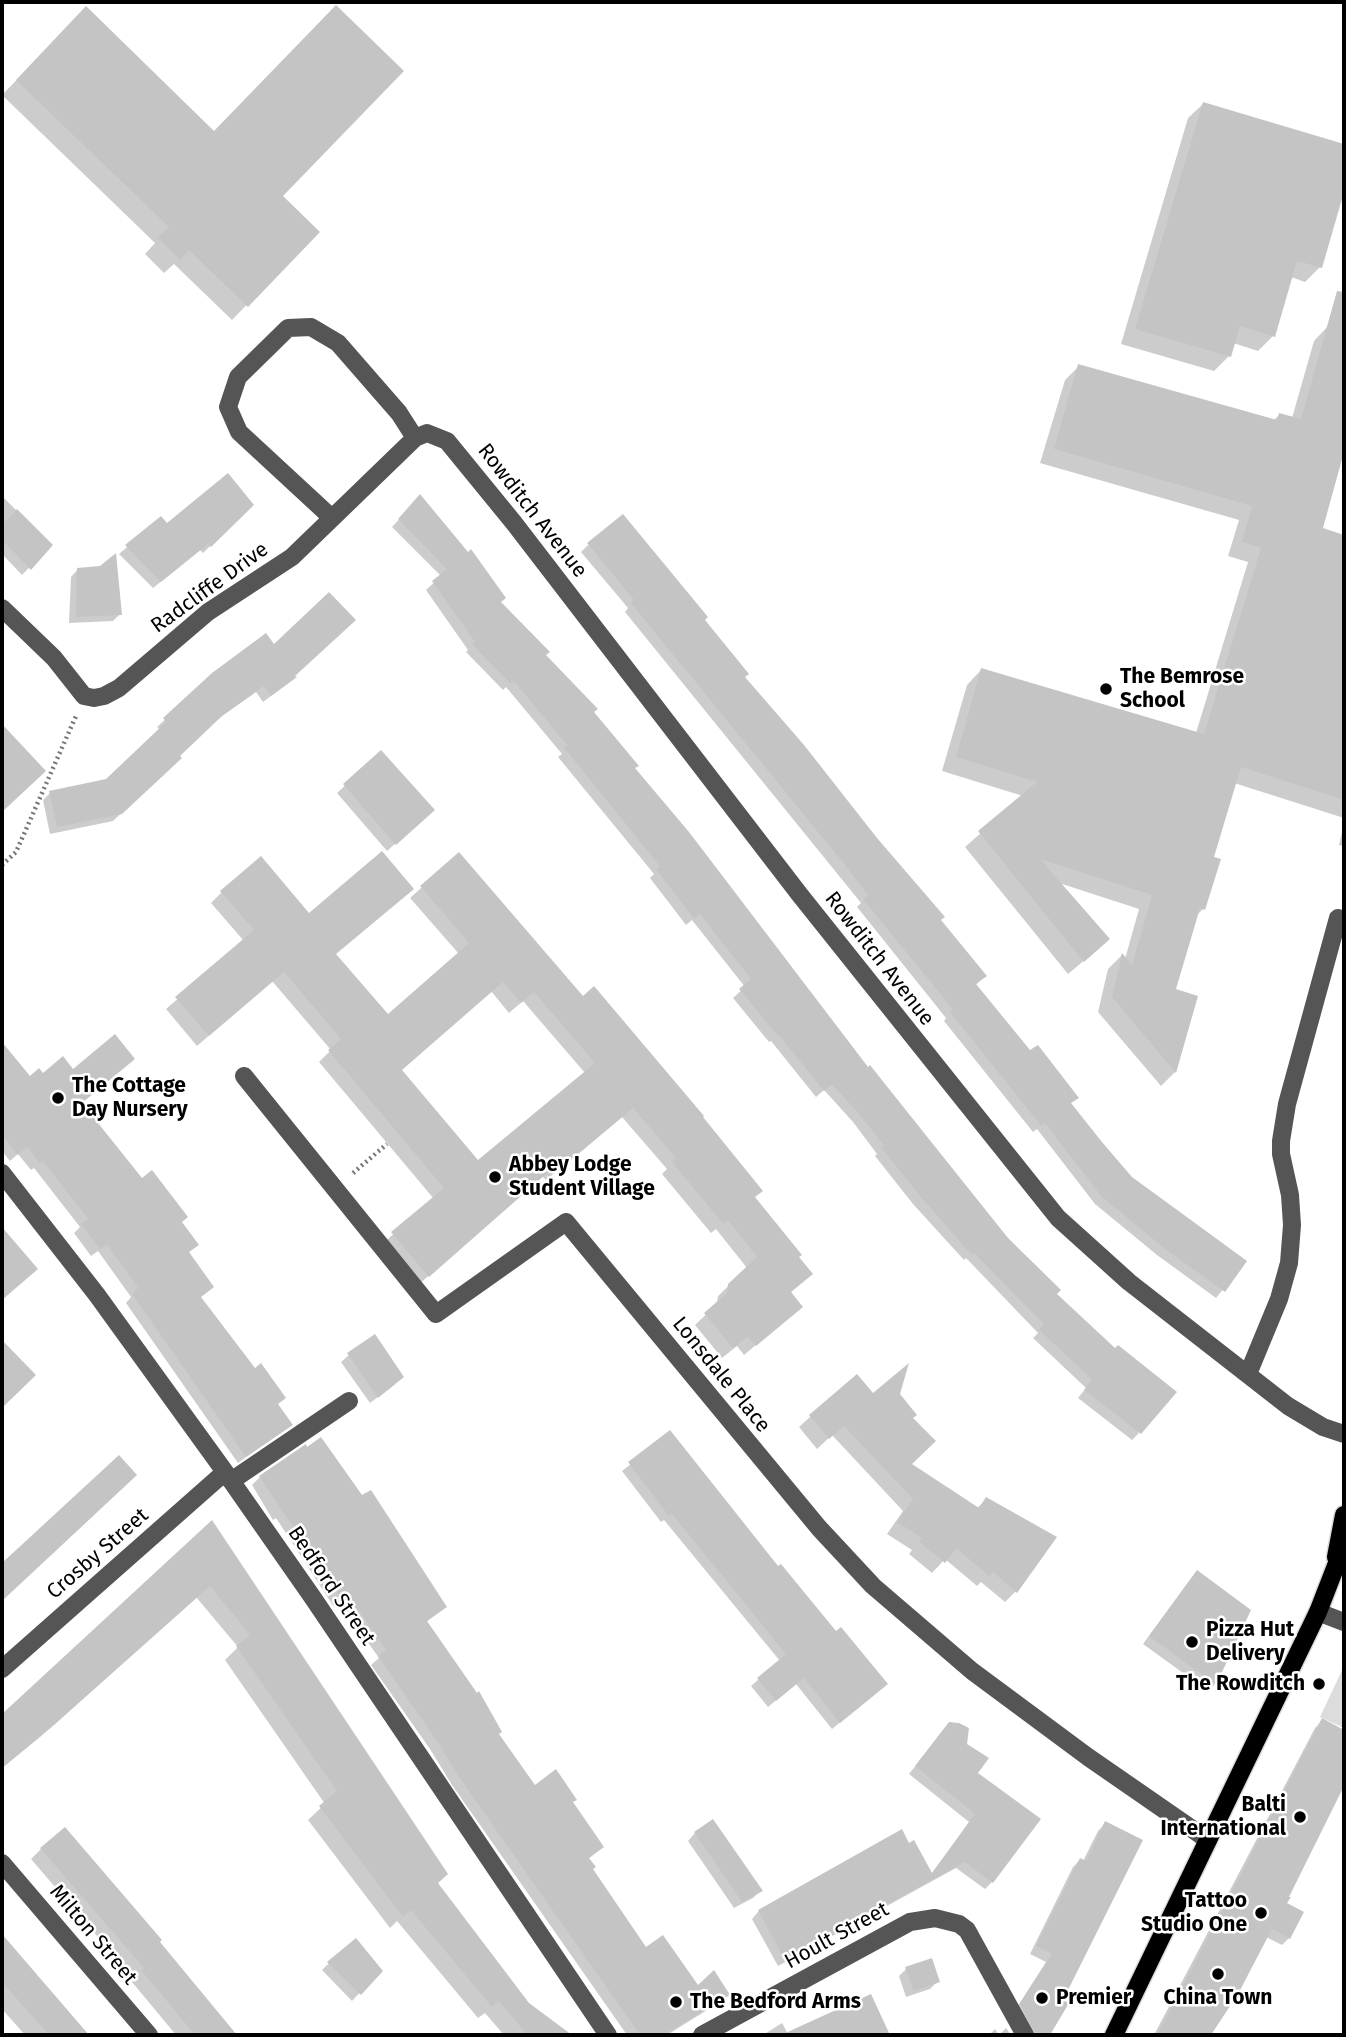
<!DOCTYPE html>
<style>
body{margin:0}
#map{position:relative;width:1346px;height:2037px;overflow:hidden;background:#fff;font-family:"Fira Sans",sans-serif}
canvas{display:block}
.frame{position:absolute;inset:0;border:4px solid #000;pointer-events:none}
</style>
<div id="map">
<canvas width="1346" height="2037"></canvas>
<div class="frame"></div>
</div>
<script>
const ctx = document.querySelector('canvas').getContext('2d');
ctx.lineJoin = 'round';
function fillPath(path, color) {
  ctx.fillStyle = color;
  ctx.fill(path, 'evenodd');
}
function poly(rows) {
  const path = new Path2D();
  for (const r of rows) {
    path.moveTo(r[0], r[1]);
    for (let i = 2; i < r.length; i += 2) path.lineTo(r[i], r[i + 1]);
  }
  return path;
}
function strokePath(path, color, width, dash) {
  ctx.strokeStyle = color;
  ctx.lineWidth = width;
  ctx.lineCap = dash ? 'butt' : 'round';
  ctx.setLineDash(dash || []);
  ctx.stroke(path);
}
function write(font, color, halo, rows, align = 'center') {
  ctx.font = font + ' "Fira Sans",sans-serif';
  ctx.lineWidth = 5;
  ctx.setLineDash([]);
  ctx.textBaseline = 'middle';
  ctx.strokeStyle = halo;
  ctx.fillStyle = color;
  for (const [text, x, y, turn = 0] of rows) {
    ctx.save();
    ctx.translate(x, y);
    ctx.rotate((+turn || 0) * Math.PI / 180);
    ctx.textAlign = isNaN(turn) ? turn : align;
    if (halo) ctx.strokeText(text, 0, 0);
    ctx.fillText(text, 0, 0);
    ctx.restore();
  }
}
const green = poly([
 [1344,1666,1344,1728,1320,1717]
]);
const shadow = poly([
 [86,9,317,232,232,320,174,264,164,273,145,254,155,243,2,95],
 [1203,104,1344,145,1344,186,1320,267,1305,282,1291,277,1273,336,1258,351,1233,343,1229,356,1214,371,1121,344,1188,118],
 [1328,326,1344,331,1344,445,1321,529,1344,537,1344,818,1234,783,1212,858,1203,909,1195,917,1173,990,1196,997,1175,1072,1161,1086,1098,1012,1108,969,1122,955,1125,959,1139,909,1059,883,1093,953,1068,974,965,847,1023,796,942,771,967,685,981,670,1196,733,1248,562,1228,556,1239,520,1040,463,1065,380,1079,366,1273,421,1279,415,1292,418,1314,341],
 [2,496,51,545,22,575,2,554],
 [420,497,499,602,592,712,633,769,868,1069,1054,1294,1139,1433,1132,1440,1078,1398,1086,1388,1033,1338,1038,1333,966,1258,964,1260,913,1204,875,1156,877,1154,853,1122,824,1090,816,1097,771,1041,769,1042,733,998,745,987,692,920,686,925,650,878,654,874,558,757,562,754,506,687,503,690,466,652,468,650,426,590,441,576,392,527],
 [252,505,203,553,200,550,153,588,119,554,161,518,167,526],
 [588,545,703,621,743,678,939,921,978,983,975,985,1131,1178,1245,1262,1216,1298,1157,1255,1095,1204,1037,1129,1033,1132,944,1021,946,1018,857,907,861,903,625,612,628,608,581,552],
 [101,568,120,614,113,621,69,623,71,577,78,569],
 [274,646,294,677,287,684,263,702,256,692,212,723,177,756,172,765,113,821,50,834,43,800,50,793,107,781,160,730,157,727,213,675],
 [381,752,425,817,387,851,337,793],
 [1344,824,1344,846,1339,845],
 [459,854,754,1198,811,1274,790,1293,801,1307,744,1355,737,1346,722,1358,695,1325,717,1304,718,1296,747,1268,716,1229,711,1233,662,1174,667,1169,622,1117,546,1180,542,1176,417,1286,382,1244,434,1199,319,1062,331,1050,272,981,197,1046,166,1009,244,941,211,903,222,892,335,955,388,1016,459,954,410,898],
 [491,991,509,1013,523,1001,585,1073,477,1163,400,1071],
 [2,1045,30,1078,80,1104,142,1181,180,1222,196,1245,188,1253,199,1298,290,1425,238,1463,126,1303,131,1297,98,1251,91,1256,74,1233,80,1227,34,1168,31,1170,18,1154,10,1161,2,1151],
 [349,1355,395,1384,370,1403,341,1362],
 [873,1395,898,1395,911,1418,910,1464,977,1508,987,1499,1016,1591,1005,1602,981,1582,977,1586,945,1559,932,1573,909,1554,912,1550,887,1534,903,1511,832,1435,817,1449,799,1427,811,1416],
 [670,1433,777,1569,835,1634,879,1691,832,1729,796,1684,768,1707,751,1686,780,1661,664,1520,661,1522,622,1471],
 [305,1447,445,1607,426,1622,498,1735,535,1787,571,1803,602,1847,588,1859,591,1869,645,1949,698,1987,728,1994,720,2002,667,2035,627,2035,452,1785,430,1749,371,1665,379,1658,340,1603,334,1607,276,1518,273,1520,252,1485,260,1477],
 [212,1523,436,1883,528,2004,568,2035,504,2035,485,2013,478,2018,397,1921,390,1928,308,1820,325,1804,225,1660,238,1647,196,1597,40,1737,2,1768,2,1716],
 [1190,1580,1215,1684,1208,1691,1143,1644],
 [1322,1721,1344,1732,1344,1781,1287,1897,1285,1904,1289,1938,1282,1945,1266,1937,1201,2021,1194,2035,1154,2035,1315,1728],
 [942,1732,966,1744,976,1773,992,1882,985,1889,956,1868,778,1966,752,1919,759,1911,909,1845,931,1875,969,1822,909,1774],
 [1106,1823,1061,2000,1067,2003,1048,2035,1027,2035,1014,2012,1046,1962,1030,1954,1073,1867,1080,1860,1083,1861,1098,1831],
 [695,1833,760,1891,753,1898,734,1908,688,1841],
 [41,1849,157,1942,235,2035,176,2035,132,1982,134,1979,31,1859],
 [2,1937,87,2035,25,2035,2,2009],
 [329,1963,380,1971,352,2001,322,1970],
 [906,1969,938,1981,930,1989,906,1997,899,1976],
 [870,1996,888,2035,763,2035,782,2023,788,2034],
 [1006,2028,1011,2035,989,2035,995,2029,999,2035]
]);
const building = poly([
 [336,5,404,71,283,196,320,232,248,307,189,250,180,260,158,238,169,227,16,80,86,6,214,131],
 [1203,102,1344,144,1344,192,1322,268,1297,261,1275,337,1240,326,1231,357,1135,329],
 [1337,291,1344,292,1344,452,1323,528,1344,535,1344,800,1241,767,1214,857,1221,859,1205,910,1200,908,1176,989,1198,996,1176,1073,1112,997,1122,953,1132,965,1152,895,1040,859,1110,939,1084,962,978,831,1037,782,956,757,981,668,1204,734,1261,548,1242,542,1252,506,1054,449,1078,364,1277,420,1279,413,1301,419],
 [228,473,254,505,211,547,208,544,161,582,125,545,161,516,167,523],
 [420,494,468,552,471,549,506,598,501,602,550,652,546,655,598,709,594,712,639,766,635,768,689,832,868,1067,870,1065,893,1094,1008,1238,1061,1290,1057,1294,1115,1348,1118,1345,1177,1392,1141,1434,1084,1390,1092,1379,1039,1330,1044,1324,974,1253,972,1255,920,1196,881,1147,884,1146,860,1115,832,1084,824,1091,779,1035,778,1036,739,989,751,979,700,914,694,919,656,869,660,866,564,748,568,746,514,681,511,684,472,644,475,642,432,581,447,569,398,519],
 [17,509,53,545,31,570,2,540,2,525],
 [623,514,708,617,705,620,749,674,745,677,804,745,877,838,945,917,941,920,987,976,976,984,1030,1050,1038,1045,1079,1098,1071,1103,1101,1141,1132,1177,1247,1261,1225,1292,1164,1248,1102,1197,1045,1123,1041,1126,950,1012,953,1010,929,980,863,899,868,895,845,865,631,603,634,600,587,543],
 [116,553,122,615,76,617,77,568,100,566],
 [329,592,356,620,295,676,297,677,271,696,264,686,222,716,180,756,182,758,122,814,57,827,49,791,106,779,166,722,163,718,212,673,266,633,274,644],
 [2,724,46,771,2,812],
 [381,750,435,810,396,845,343,784],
 [382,851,414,889,336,954,388,1014,469,943,420,886,459,852,583,996,594,986,704,1116,703,1117,763,1191,755,1197,802,1255,799,1257,813,1274,791,1292,803,1307,756,1346,748,1337,733,1348,704,1313,727,1293,728,1284,757,1257,728,1220,723,1224,672,1162,676,1158,633,1108,558,1171,554,1167,429,1277,391,1232,444,1188,328,1050,341,1039,284,972,209,1036,175,997,254,930,220,891,261,856,309,913],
 [503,982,521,1003,534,992,595,1063,478,1160,402,1070],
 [115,1034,135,1059,82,1103,142,1178,152,1170,188,1217,182,1222,199,1245,189,1252,214,1287,201,1297,255,1368,261,1363,286,1398,278,1404,293,1425,246,1457,132,1294,138,1288,107,1244,100,1249,81,1224,88,1219,62,1185,43,1161,40,1163,27,1147,18,1155,2,1135,2,1042,30,1076,39,1068,43,1073,63,1056,73,1069],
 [2,1227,38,1269,2,1300],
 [375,1334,404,1377,378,1398,347,1353],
 [2,1340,36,1375,2,1408],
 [909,1363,900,1394,917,1415,913,1418,936,1441,912,1464,979,1508,986,1497,1057,1537,1017,1593,993,1572,989,1576,956,1548,945,1563,919,1542,922,1538,897,1522,913,1499,844,1426,829,1439,809,1415,857,1374,873,1393],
 [670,1430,778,1566,781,1564,836,1631,841,1627,888,1684,840,1723,804,1678,776,1701,757,1678,786,1654,672,1514,669,1516,628,1462],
 [321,1437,362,1495,371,1490,447,1607,427,1621,477,1693,479,1691,502,1732,499,1734,535,1785,556,1769,577,1800,573,1802,604,1847,589,1858,596,1867,593,1869,646,1947,663,1935,698,1985,714,1970,730,1995,664,2035,640,2035,459,1777,437,1741,378,1656,386,1650,349,1596,342,1600,259,1476,306,1444,307,1447],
 [119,1455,137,1475,2,1601,2,1563],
 [212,1520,448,1874,438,1883,529,2003,572,2035,527,2035,499,2001,492,2007,411,1910,403,1917,319,1806,337,1791,236,1646,250,1635,210,1586,54,1725,2,1768,2,1714],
 [1197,1570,1251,1610,1216,1685,1149,1636],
 [1322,1718,1344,1730,1344,1786,1289,1897,1291,1897,1287,1903,1304,1912,1290,1939,1272,1929,1238,1994,1211,2035,1157,2035],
 [949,1722,959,1723,969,1728,967,1744,989,1758,978,1773,1041,1819,993,1883,965,1862,785,1960,758,1910,902,1829,909,1843,914,1840,932,1873,975,1814,915,1766],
 [713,1819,763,1891,742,1902,694,1832],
 [1105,1821,1143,1840,1063,2000,1069,2003,1050,2035,1036,2035,1020,2003,1052,1954,1036,1946,1080,1858,1086,1861],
 [65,1827,162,1940,160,1942,237,2035,195,2035,141,1970,144,1968,40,1848],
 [2,1934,89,2035,49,2035,2,1982],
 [356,1938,383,1971,361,1995,327,1962],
 [932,1958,940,1982,914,1991,905,1967],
 [871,1994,890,2035,781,2035]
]);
const path = poly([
 [2,865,16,852,76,716],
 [353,1173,387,1144]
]);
const minor = poly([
 [332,518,239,432,228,407,238,377,288,328,311,327,338,343,399,413,415,438],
 [2,608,54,658,84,696,94,698,104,696,119,688,208,612,292,557,415,438,427,433,447,441,514,523,800,895,1058,1218,1129,1282,1288,1406,1323,1427,1344,1434],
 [244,1076,436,1314,566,1222,819,1528,873,1586,972,1671,1088,1757,1208,1840],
 [2,1173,97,1295,225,1472,313,1598,608,2035],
 [1248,1374,1279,1299,1289,1263,1292,1225,1290,1195,1281,1154,1281,1141,1287,1104,1338,918],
 [231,1481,349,1401],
 [1318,1612,1344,1622],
 [2,1669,225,1472],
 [2,1863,149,2035],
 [702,2035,910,1922,935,1918,959,1924,967,1930,1025,2035]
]);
const major = poly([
 [1336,1557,1344,1515],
 [1114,2035,1318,1612,1344,1545]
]);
const markers = [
 [1106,689,7,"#000"],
 [58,1098,7,"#000"],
 [495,1177,7,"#000"],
 [1192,1642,7,"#000"],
 [1319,1684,7,"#000"],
 [1300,1817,7,"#000"],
 [1261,1913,7,"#000"],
 [1218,1974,7,"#000"],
 [1042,1998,7,"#000"],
 [676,2002,7,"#000"]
];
const streetNames = [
 ["Rowditch Avenue",532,511,52],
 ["Radcliffe Drive",210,588,-36],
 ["Rowditch Avenue",879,959,52],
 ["Lonsdale Place",721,1375,51],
 ["Crosby Street",98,1554,-41],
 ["Bedford Street",331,1586,56],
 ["Milton Street",93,1935,50],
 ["Hoult Street",837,1936,-29]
];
const poiNames = [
 ["The Bemrose",1120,677],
 ["School",1120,701],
 ["The Cottage",72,1086],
 ["Day Nursery",72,1110],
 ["Abbey Lodge",509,1165],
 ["Student Village",509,1189],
 ["Pizza Hut",1206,1630],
 ["Delivery",1206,1654],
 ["The Rowditch",1305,1684,"right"],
 ["Balti",1286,1805,"right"],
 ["International",1286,1829,"right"],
 ["Tattoo",1247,1901,"right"],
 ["Studio One",1247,1925,"right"],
 ["Premier",1056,1998],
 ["China Town",1218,1998,"center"],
 ["The Bedford Arms",690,2002]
];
fillPath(green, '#dcdcdc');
fillPath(shadow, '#0003');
fillPath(building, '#c4c4c4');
strokePath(major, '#dbdbdb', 21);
strokePath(path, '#777', 4.5, [2, 3.5]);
strokePath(minor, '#555', 18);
strokePath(major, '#000', 18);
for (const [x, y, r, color] of markers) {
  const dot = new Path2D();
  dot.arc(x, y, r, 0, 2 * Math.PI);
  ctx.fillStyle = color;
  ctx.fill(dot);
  strokePath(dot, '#fff', 2.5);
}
write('21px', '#000', '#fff', streetNames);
write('bold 21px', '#000', '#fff', poiNames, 'left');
</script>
